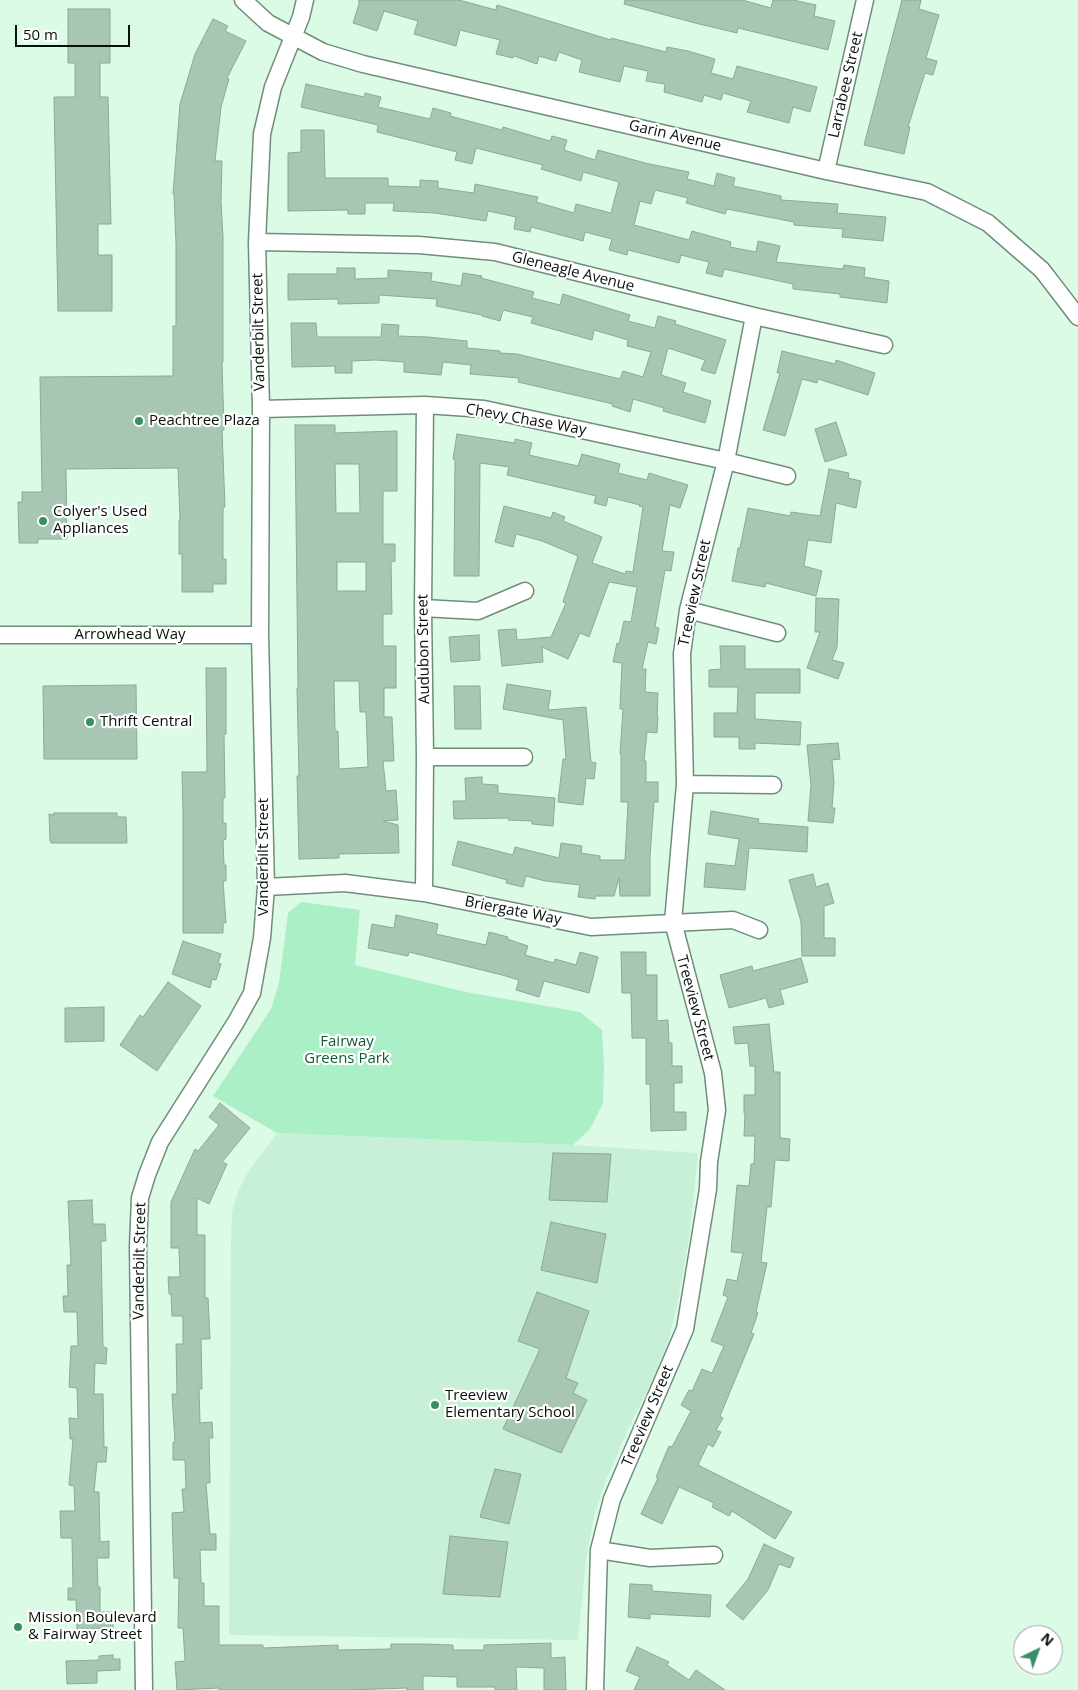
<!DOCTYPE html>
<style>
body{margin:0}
#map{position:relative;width:1078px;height:1690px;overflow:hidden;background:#dbfbe7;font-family:"Open Sans",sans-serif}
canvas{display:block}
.north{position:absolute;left:1013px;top:1625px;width:50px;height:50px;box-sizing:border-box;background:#fff;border:1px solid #9ba09d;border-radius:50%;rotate:42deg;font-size:14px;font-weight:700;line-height:20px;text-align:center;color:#06110a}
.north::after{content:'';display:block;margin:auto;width:18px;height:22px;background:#388f63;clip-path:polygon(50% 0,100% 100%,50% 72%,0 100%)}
.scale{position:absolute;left:15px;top:25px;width:115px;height:22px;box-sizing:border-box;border:2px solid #06110a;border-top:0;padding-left:6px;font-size:15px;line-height:18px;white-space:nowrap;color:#06110a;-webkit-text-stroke:4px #fff;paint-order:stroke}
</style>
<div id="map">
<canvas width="1078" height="1690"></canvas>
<div class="north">N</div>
<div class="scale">50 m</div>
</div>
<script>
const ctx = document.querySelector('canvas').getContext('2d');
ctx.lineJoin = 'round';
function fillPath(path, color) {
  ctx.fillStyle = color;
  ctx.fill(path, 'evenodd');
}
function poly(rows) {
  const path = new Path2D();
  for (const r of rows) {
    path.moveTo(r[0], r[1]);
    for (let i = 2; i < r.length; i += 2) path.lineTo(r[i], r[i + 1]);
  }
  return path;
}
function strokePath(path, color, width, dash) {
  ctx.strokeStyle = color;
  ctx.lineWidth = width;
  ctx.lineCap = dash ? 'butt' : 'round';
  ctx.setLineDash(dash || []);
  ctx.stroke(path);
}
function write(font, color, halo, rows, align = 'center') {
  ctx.font = font + ' "Open Sans",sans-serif';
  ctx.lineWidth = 4.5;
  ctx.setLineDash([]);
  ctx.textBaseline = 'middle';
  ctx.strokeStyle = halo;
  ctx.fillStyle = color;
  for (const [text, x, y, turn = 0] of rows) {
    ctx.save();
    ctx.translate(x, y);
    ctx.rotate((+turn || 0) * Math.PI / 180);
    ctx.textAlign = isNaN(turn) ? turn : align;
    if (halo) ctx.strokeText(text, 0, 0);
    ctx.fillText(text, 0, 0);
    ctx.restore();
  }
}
const built = poly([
 [277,1133,573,1145,698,1153,690,1231,679,1296,668,1343,652,1381,628,1429,605,1483,594,1516,586,1560,578,1640,229,1635,231,1240,232,1212,239,1189,250,1169]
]);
const green = poly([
 [301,902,360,910,355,965,466,992,580,1012,602,1030,604,1066,603,1103,590,1129,573,1145,277,1133,213,1096,271,1009,279,983,288,913]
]);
const building = poly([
 [359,0,459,0,496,10,497,5,611,40,611,38,666,52,667,47,688,51,715,59,711,73,733,79,737,66,817,87,810,112,793,107,789,123,747,112,751,101,723,93,721,100,704,95,702,102,664,92,665,84,646,81,648,71,624,66,620,82,579,72,582,60,559,52,556,61,539,56,537,64,514,56,513,58,496,54,500,40,460,30,456,46,431,39,414,34,418,21,384,11,377,31,353,23,359,4,359,0],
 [625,0,742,0,771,8,773,0,793,0,816,5,814,16,835,21,828,50,738,28,737,33,695,23,624,4,625,0],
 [902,0,921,0,919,9,939,15,926,58,937,61,933,75,925,73,908,127,910,127,904,154,864,145,902,0],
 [68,9,110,9,110,63,100,63,100,97,108,97,111,224,98,224,98,255,112,255,112,311,58,311,54,97,75,97,75,63,68,63,68,9],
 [213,19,228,26,225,31,246,41,227,78,229,79,221,107,215,161,222,161,221,201,223,237,223,362,222,362,224,430,222,430,225,507,223,507,223,559,226,559,226,584,213,584,213,592,182,592,182,554,179,554,179,520,180,520,178,468,66,469,67,539,38,539,38,543,19,543,18,502,22,502,22,492,42,492,40,377,173,376,173,326,176,326,176,244,174,194,173,194,180,104,195,54,213,19],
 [306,84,364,97,365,93,381,97,378,107,430,119,433,108,451,113,450,116,502,130,503,127,550,141,552,136,567,140,564,150,595,160,598,150,645,163,689,172,687,179,714,186,717,173,735,178,733,186,781,196,781,200,838,204,837,213,886,217,883,241,842,237,843,229,794,225,794,222,727,209,725,214,686,203,688,198,655,190,651,204,640,201,634,225,689,240,692,231,731,242,730,247,756,252,758,241,780,246,776,262,843,269,844,265,865,268,864,277,889,281,887,303,840,297,840,294,793,289,793,284,724,269,722,277,706,273,709,262,681,255,679,263,628,250,627,255,609,250,612,239,585,232,583,241,531,227,530,232,514,229,516,217,488,211,486,221,435,213,393,211,394,203,365,203,365,214,348,214,348,210,288,211,288,153,301,152,301,130,324,130,325,178,388,178,388,186,420,187,420,180,438,181,438,188,474,193,475,184,538,197,536,202,574,213,576,204,611,213,619,182,583,172,581,181,541,169,543,165,476,148,472,164,455,160,457,152,377,132,378,125,301,107,306,84],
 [337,268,355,268,355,279,388,278,388,270,432,273,431,281,461,286,463,273,482,276,481,278,534,292,532,298,560,305,563,294,630,315,628,321,655,328,658,316,676,321,675,324,726,340,715,374,701,370,705,360,668,348,661,375,686,383,683,392,711,401,705,423,663,411,664,408,633,399,630,412,612,406,613,404,518,382,519,378,470,374,471,365,443,362,441,375,404,372,404,362,375,360,352,361,352,373,335,373,335,366,292,367,291,323,316,323,317,337,381,337,382,324,399,325,398,336,428,337,467,341,467,348,500,351,500,353,517,354,620,379,623,371,643,377,651,352,627,346,628,340,594,330,592,340,531,323,533,317,503,310,500,321,482,316,482,315,436,306,437,299,379,295,379,303,338,304,338,299,288,300,288,274,337,274,337,268],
 [782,351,835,364,836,360,875,373,868,395,818,379,817,383,802,379,785,436,763,430,780,373,777,373,782,351],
 [836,422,847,455,825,462,815,429,836,422],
 [295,425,335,425,335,433,397,431,397,491,383,491,383,544,395,544,395,561,391,562,392,614,383,614,383,646,396,646,396,688,384,688,384,717,392,717,394,761,383,761,386,791,396,790,398,820,383,821,398,825,399,853,339,854,339,858,299,859,297,776,299,776,297,688,298,688,295,425],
 [335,464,359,464,360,513,336,513,335,464],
 [337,562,366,562,366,591,337,591,337,562],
 [334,681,359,681,360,712,366,712,368,767,339,769,338,731,335,731,334,681],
 [457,434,515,443,515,439,532,443,529,455,578,466,582,454,620,464,618,473,647,480,649,473,688,485,680,508,670,505,662,551,674,552,671,571,665,570,655,627,659,628,656,644,648,642,642,669,646,669,645,692,658,693,657,716,658,716,657,733,647,732,644,761,646,761,646,782,658,782,658,802,654,802,650,856,650,896,620,896,619,878,614,896,595,896,595,899,578,897,580,885,545,881,526,876,523,887,506,883,507,880,452,865,458,841,513,855,515,847,559,858,561,843,582,846,581,853,600,856,600,860,625,860,628,802,621,802,621,754,620,754,623,709,620,709,622,663,613,662,617,643,619,644,624,621,631,622,637,587,609,582,589,637,580,633,568,659,542,647,543,662,502,666,498,630,516,629,517,640,551,637,566,603,563,602,578,556,542,541,516,534,513,547,495,542,504,506,551,518,553,512,565,517,563,521,602,537,592,563,625,574,626,571,633,572,643,507,639,506,640,505,608,497,606,506,594,503,596,496,507,475,509,467,480,463,479,576,454,576,455,459,453,459,457,434],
 [829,469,849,473,848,478,861,481,856,508,836,503,831,543,808,540,804,566,822,571,816,596,766,583,765,587,732,581,738,548,740,548,748,508,790,516,791,512,820,516,829,469],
 [816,598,839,599,837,647,832,660,844,663,838,679,807,668,820,632,815,632,816,598],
 [479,635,480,660,451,662,449,637,479,635],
 [720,646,745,646,745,669,800,669,800,693,755,693,755,719,801,722,800,745,755,743,755,749,739,749,739,737,714,737,714,713,737,713,738,687,709,687,709,670,721,669,720,646],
 [206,668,226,668,226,734,224,734,225,798,223,798,223,823,226,823,226,839,223,840,224,865,226,865,226,881,223,881,226,923,223,923,223,933,183,933,183,813,182,772,207,772,206,668],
 [507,684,551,691,548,710,586,707,591,762,596,763,594,779,586,778,583,805,558,802,563,759,566,759,563,720,503,709,507,684],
 [136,685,137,759,44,759,43,686,136,685],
 [454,686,480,686,481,729,455,729,454,686],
 [838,743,840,759,832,760,834,782,832,808,835,808,833,823,808,821,811,786,807,745,838,743],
 [482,777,482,784,498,785,498,793,555,798,553,826,532,824,532,821,508,820,509,818,454,819,453,801,466,801,465,778,482,777],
 [711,811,759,819,758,823,808,827,807,852,749,848,745,890,704,887,706,863,735,866,739,839,708,834,711,811],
 [54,813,117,813,117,817,126,817,127,843,51,843,51,841,50,841,49,814,54,815,54,813],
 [813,874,816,887,828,883,834,903,824,906,824,938,835,938,835,956,802,956,801,922,789,880,813,874],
 [396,915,438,924,436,934,486,945,489,932,508,937,507,939,528,946,525,955,554,963,555,959,576,965,580,952,598,957,589,993,544,981,539,997,516,990,519,980,502,975,409,952,408,956,368,948,372,924,394,928,396,915],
 [183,941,221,954,218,963,221,964,216,980,212,979,210,988,172,974,183,941],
 [621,952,646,952,646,975,657,975,657,1021,668,1020,669,1043,672,1043,672,1066,682,1066,682,1083,674,1083,674,1112,686,1112,686,1130,651,1131,650,1084,646,1084,646,1038,632,1038,631,993,622,993,621,952],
 [801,958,808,982,780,990,784,1004,769,1008,766,998,729,1008,720,975,752,966,753,971,801,958],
 [168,982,201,1006,157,1071,120,1045,140,1015,143,1017,168,982],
 [104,1007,104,1041,65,1042,65,1008,104,1007],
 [769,1024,774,1072,780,1072,780,1138,790,1139,789,1161,775,1160,771,1207,767,1207,761,1262,767,1263,756,1312,758,1313,751,1333,754,1334,720,1416,723,1418,716,1430,721,1432,713,1447,708,1444,698,1465,792,1512,775,1539,732,1511,729,1516,712,1507,714,1503,679,1487,662,1524,641,1514,658,1478,656,1477,669,1446,672,1447,691,1411,681,1405,689,1390,692,1391,702,1369,712,1373,724,1346,711,1341,728,1297,723,1295,727,1279,737,1281,743,1253,731,1252,737,1185,749,1186,751,1164,754,1164,755,1136,744,1136,745,1113,744,1113,744,1095,755,1095,755,1066,750,1066,748,1043,735,1044,733,1027,769,1024],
 [220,1103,250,1128,222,1162,227,1164,209,1204,197,1198,197,1235,205,1235,205,1298,208,1298,210,1339,201,1339,202,1389,199,1389,200,1423,212,1422,213,1438,209,1438,210,1483,206,1483,210,1534,216,1534,216,1550,200,1550,201,1583,204,1583,204,1606,219,1606,219,1645,263,1645,263,1648,338,1645,338,1650,391,1649,391,1644,423,1644,453,1645,453,1650,484,1650,484,1645,551,1643,551,1658,565,1657,566,1690,544,1690,544,1668,516,1667,517,1690,495,1690,495,1687,457,1687,457,1677,423,1676,423,1690,407,1690,407,1688,348,1690,219,1690,219,1688,177,1690,175,1662,185,1661,183,1628,178,1628,179,1578,174,1578,172,1513,184,1512,182,1489,186,1489,185,1460,173,1460,173,1442,175,1442,172,1394,177,1394,176,1344,183,1344,183,1316,172,1316,171,1294,169,1294,168,1277,180,1277,179,1248,171,1248,171,1202,195,1149,198,1151,219,1125,209,1117,220,1103],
 [553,1153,611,1154,607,1202,549,1200,553,1153],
 [92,1200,93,1224,105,1224,106,1241,101,1241,103,1347,107,1348,106,1364,95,1363,94,1394,103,1394,104,1447,107,1447,106,1462,97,1462,94,1492,99,1492,100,1542,109,1541,109,1558,97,1558,98,1587,100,1587,100,1612,113,1612,113,1628,77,1629,76,1600,68,1600,68,1588,73,1588,72,1538,61,1538,60,1511,75,1511,74,1486,69,1485,73,1439,70,1439,69,1418,78,1419,77,1388,69,1387,71,1346,78,1346,77,1312,64,1312,63,1296,68,1296,67,1265,71,1265,68,1201,92,1200],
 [551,1222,606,1234,597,1283,541,1270,551,1222],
 [537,1292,589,1311,566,1378,578,1383,573,1393,587,1400,561,1453,503,1429,540,1349,518,1341,537,1292],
 [495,1469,521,1474,509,1524,480,1517,495,1469],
 [450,1536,508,1542,500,1597,443,1594,450,1536],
 [764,1544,794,1558,790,1568,779,1564,768,1590,743,1620,726,1606,748,1579,764,1544],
 [630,1584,652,1585,652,1591,711,1595,710,1617,650,1614,650,1619,628,1617,630,1584],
 [637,1647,669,1662,667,1665,689,1680,696,1670,725,1690,634,1690,640,1677,626,1671,637,1647],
 [113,1655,113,1659,120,1659,120,1670,97,1671,97,1683,67,1684,66,1661,99,1660,99,1656,113,1655]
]);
const street = poly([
 [243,0,268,23,323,52,363,64,826,171,927,192,988,223,1042,270,1078,317],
 [826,171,865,0],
 [257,242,419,245,495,252,754,316,884,345],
 [261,409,425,405,484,409,726,461,787,476],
 [423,608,478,611,525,591],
 [688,610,777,633],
 [0,635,260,635],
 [425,757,524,757],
 [685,784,773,785],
 [266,887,345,883,424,893,591,927,733,920,759,930],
 [424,893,425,757,423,608,425,405],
 [599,1550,650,1558,714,1555],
 [144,1690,138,1247,140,1198,147,1175,160,1142,236,1022,252,993,262,938,266,887,260,635,261,409,257,242,262,134,273,87,301,17,305,0],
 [595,1690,599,1550,612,1499,685,1329,708,1189,709,1162,717,1110,713,1073,673,922,685,784,682,654,688,610,726,461,754,316]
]);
const markers = [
 [139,421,5,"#388f63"],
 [43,521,5,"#388f63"],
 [90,722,5,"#388f63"],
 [435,1405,5,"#388f63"],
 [18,1627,5,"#388f63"]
];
const streetNames = [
 ["Larrabee Street",846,85,-77],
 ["Garin Avenue",675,136,13],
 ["Gleneagle Avenue",573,272,14],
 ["Vanderbilt Street",259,332,-91],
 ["Chevy Chase Way",526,420,10],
 ["Treeview Street",695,593,-78],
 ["Arrowhead Way",130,635],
 ["Audubon Street",424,649,-91],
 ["Vanderbilt Street",264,857,-90],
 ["Briergate Way",513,911,11],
 ["Treeview Street",695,1008,75],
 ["Vanderbilt Street",140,1261,-89],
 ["Treeview Street",648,1416,-67]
];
const poiNames = [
 ["Peachtree Plaza",149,421],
 ["Colyer's Used",53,512],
 ["Appliances",53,529],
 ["Thrift Central",100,722],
 ["Treeview",445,1396],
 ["Elementary School",445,1413],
 ["Mission Boulevard",28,1618],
 ["& Fairway Street",28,1635]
];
const parkNames = [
 ["Fairway",347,1042],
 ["Greens Park",347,1059]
];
fillPath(built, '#c8f0d8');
fillPath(green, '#abefc7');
fillPath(building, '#a7c6b3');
strokePath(building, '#8ba996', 1);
strokePath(street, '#708d7b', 19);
strokePath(street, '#fff', 16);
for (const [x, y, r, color] of markers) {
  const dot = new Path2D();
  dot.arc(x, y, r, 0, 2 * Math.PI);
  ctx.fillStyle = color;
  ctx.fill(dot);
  strokePath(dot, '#fff', 2);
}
write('15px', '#06110a', '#fff', streetNames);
write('15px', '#06110a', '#fff', poiNames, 'left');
write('15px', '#0f5b39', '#fff', parkNames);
</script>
